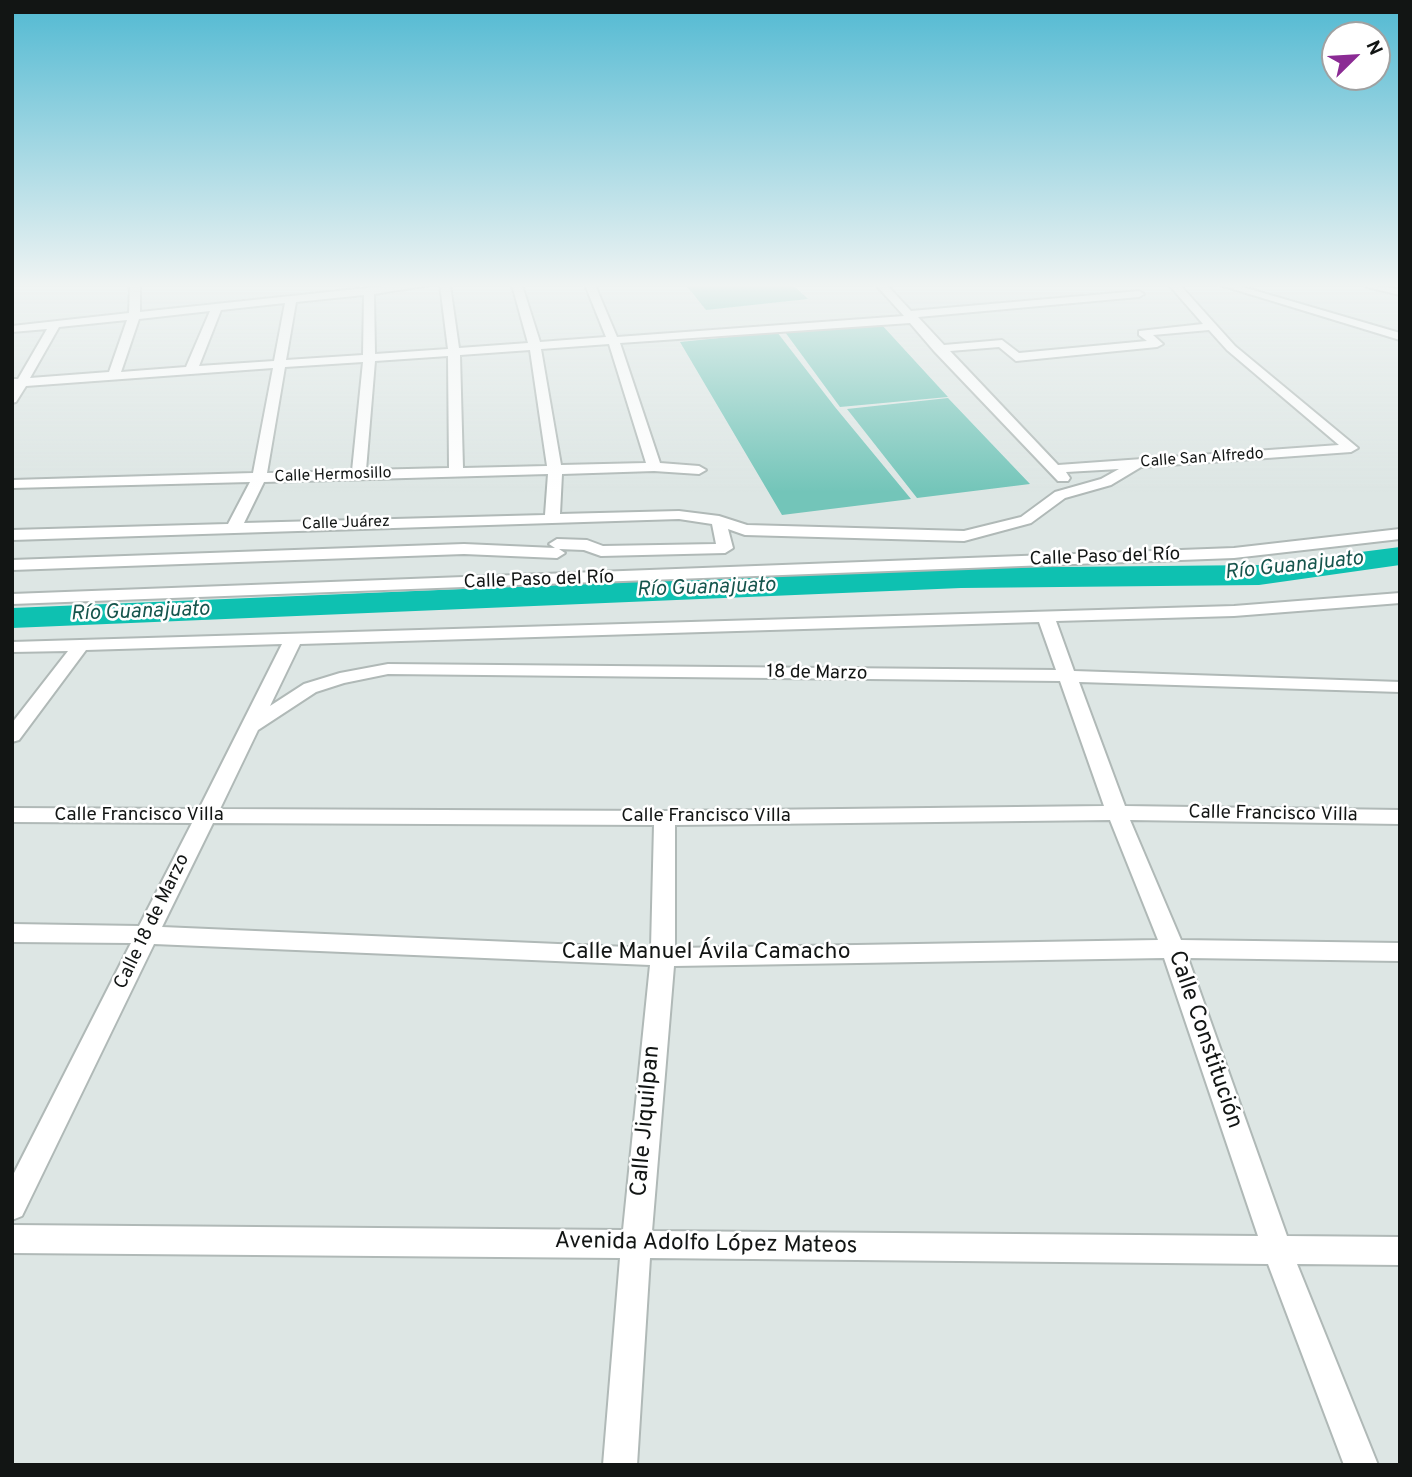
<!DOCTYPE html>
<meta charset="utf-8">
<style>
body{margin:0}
#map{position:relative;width:1412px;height:1477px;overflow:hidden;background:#dde6e4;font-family:Overpass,sans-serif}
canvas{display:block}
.frame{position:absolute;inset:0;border:14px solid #121514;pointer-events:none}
.north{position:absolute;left:1321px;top:21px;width:70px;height:70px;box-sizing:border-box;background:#fff;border:2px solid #a0a1a1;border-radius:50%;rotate:66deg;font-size:19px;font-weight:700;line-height:28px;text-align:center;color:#121514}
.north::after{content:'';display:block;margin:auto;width:24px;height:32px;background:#8b2b94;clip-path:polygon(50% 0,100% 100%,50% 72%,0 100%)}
</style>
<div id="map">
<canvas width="1412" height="1477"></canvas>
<div class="frame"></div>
<div class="north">N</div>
</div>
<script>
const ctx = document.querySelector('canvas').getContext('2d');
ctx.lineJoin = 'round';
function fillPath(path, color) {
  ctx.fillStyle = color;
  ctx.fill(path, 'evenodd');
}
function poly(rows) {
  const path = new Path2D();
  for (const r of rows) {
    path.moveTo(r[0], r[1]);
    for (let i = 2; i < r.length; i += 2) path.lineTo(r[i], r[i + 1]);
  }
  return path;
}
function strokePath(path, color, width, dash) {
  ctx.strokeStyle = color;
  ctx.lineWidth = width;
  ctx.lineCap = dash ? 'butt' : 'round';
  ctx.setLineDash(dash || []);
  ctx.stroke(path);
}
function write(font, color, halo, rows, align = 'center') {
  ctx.font = font + ' Overpass,sans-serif';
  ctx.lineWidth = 5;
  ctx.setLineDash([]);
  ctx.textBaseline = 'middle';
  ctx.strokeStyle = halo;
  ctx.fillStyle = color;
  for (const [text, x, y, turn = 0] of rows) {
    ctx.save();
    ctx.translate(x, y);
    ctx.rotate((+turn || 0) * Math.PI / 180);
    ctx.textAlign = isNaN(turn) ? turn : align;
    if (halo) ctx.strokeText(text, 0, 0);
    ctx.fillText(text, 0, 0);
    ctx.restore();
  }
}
const green = poly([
 [686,285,793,285,808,299,706,310],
 [881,324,948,397,840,407,785,332],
 [777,332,835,407,911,499,782,515,680,342],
 [948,398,1030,484,917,498,847,409]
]);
const river = poly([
 [1400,547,1400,565,1259,585,961,588,12,628,12,608,961,568,1259,565,1400,547]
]);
const street = poly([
 [130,285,140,285,140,312,395,285,430,285,374,294,375,354,448,349,440,285,450,285,459,348,528,343,512,285,522,285,540,342,606,337,585,285,595,285,617,337,904,316,876,285,887,285,911,311,1139,291,1144,294,1139,297,918,317,944,345,1002,340,1019,353,1147,341,1139,335,1139,331,1203,324,1169,285,1180,285,1235,346,1358,448,1351,452,1141,467,1111,485,1065,498,1031,523,964,541,745,535,728,529,733,548,725,553,601,556,584,550,559,549,565,553,557,558,464,554,12,570,12,560,464,544,555,548,549,544,557,539,587,540,603,546,716,544,712,524,679,519,12,540,12,530,228,524,250,482,12,488,12,480,253,473,273,368,26,386,16,402,12,403,12,379,18,379,47,329,12,332,12,326,129,313,130,285],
 [364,295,363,355,286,360,296,302,364,295],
 [285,303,274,361,199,366,221,310,285,303],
 [210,311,186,367,121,372,139,319,210,311],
 [127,320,109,372,30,378,59,327,127,320],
 [910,323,934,351,1058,481,1068,481,1070,478,1066,472,1119,469,1101,479,1055,492,1021,517,964,531,747,525,719,516,679,511,560,514,562,474,654,471,699,474,706,470,699,466,660,463,620,343,910,323],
 [1209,330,1227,350,1339,445,1058,465,950,351,999,347,1016,361,1157,347,1163,344,1153,335,1209,330],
 [609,344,646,463,561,465,541,349,609,344],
 [530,350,547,466,463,468,460,355,530,350],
 [448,356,449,468,366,470,375,361,448,356],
 [363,362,352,471,267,473,285,367,363,362],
 [548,474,545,515,244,523,264,482,548,474],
 [1220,285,1236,285,1400,333,1400,340,1220,285],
 [1366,285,1400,289,1400,295,1367,287,1366,285],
 [1400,529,1400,539,1234,558,12,604,12,594,1234,548,1400,529],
 [1400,593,1400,603,1234,616,1056,621,1074,671,1400,682,1400,692,1079,682,1125,806,1400,810,1400,824,1130,820,1181,940,1400,943,1400,961,1188,958,1287,1236,1400,1237,1400,1265,1297,1264,1378,1465,1344,1465,1268,1264,650,1258,637,1465,603,1465,620,1258,12,1253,12,1225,623,1230,650,965,154,944,22,1216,12,1220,12,1177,131,943,12,942,12,924,139,926,192,823,12,822,12,808,199,809,282,644,86,650,19,740,12,742,12,723,68,651,12,652,12,642,1234,606,1400,593],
 [1039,622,1056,670,388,664,340,673,304,684,270,706,300,644,1039,622],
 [388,674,1060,681,1104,806,665,811,220,809,258,730,316,692,344,683,388,674],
 [1110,820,1158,940,675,948,675,825,1110,820],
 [213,823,654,825,651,948,162,927,213,823],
 [1164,958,1258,1236,652,1231,674,966,1164,958]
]);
const farStreetnames = [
 ["Calle San Alfredo",1202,459,-4],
 ["Calle Hermosillo",333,476,-2],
 ["Calle Juárez",346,524,-2]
];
const streetNames = [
 ["Calle Paso del Río",1105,558,-2],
 ["Calle Paso del Río",539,581,-2],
 ["18 de Marzo",817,674,1],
 ["Calle Francisco Villa",1273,815,1],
 ["Calle Francisco Villa",139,816],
 ["Calle Francisco Villa",706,817],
 ["Calle 18 de Marzo",153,922,-64]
];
const waterNames = [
 ["Río Guanajuato",1294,567,-6],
 ["Río Guanajuato",706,589,-2],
 ["Río Guanajuato",140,613,-2]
];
const nearStreetnames = [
 ["Calle Manuel Ávila Camacho",706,953],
 ["Calle Constitución",1204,1040,71],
 ["Calle Jiquilpan",647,1121,-85],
 ["Avenida Adolfo López Mateos",706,1245,1]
];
fillPath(green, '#73c5b9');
fillPath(river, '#0ec1b1');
strokePath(street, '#b0b9b7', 4);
fillPath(street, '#fff');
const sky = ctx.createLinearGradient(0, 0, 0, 492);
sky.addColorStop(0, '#51b9d2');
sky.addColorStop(0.58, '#f0f4f3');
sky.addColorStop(1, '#f0f4f300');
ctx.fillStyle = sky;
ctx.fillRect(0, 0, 1412, 492);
write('16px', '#121514', '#fff', farStreetnames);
write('19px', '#121514', '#fff', streetNames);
write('italic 21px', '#16554d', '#fff', waterNames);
write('23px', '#121514', '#fff', nearStreetnames);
</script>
